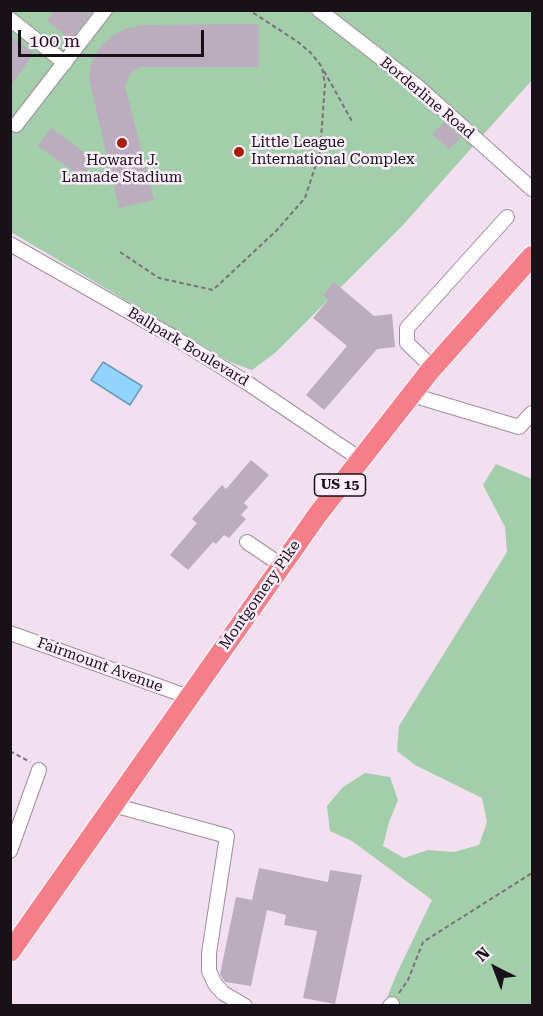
<!DOCTYPE html>
<style>
body{margin:0}
#map{position:relative;width:543px;height:1016px;overflow:hidden;background:#f2e0f1;font-family:"Roboto Serif",serif}
canvas{display:block}
.frame{position:absolute;inset:0;border:12px solid #181218;pointer-events:none}
.north{position:absolute;left:465px;top:938px;width:60px;height:60px;-webkit-text-stroke:4px #fdeefc;paint-order:stroke;rotate:318deg;font-size:16px;font-weight:700;line-height:24px;text-align:center;color:#181218}
.north::after{content:'';display:block;margin:auto;width:21px;height:27px;background:#181218;clip-path:polygon(50% 0,100% 100%,50% 72%,0 100%)}
.scale{position:absolute;left:18px;top:30px;width:186px;height:27px;box-sizing:border-box;border:3px solid #181218;border-top:0;padding-left:8px;font-size:18px;line-height:21px;white-space:nowrap;color:#181218;-webkit-text-stroke:4px #fdeefc;paint-order:stroke}
</style>
<div id="map">
<canvas width="543" height="1016"></canvas>
<div class="frame"></div>
<div class="north">N</div>
<div class="scale">100 m</div>
</div>
<script>
const ctx = document.querySelector('canvas').getContext('2d');
ctx.lineJoin = 'round';
function fillPath(path, color) {
  ctx.fillStyle = color;
  ctx.fill(path, 'evenodd');
}
function poly(rows) {
  const path = new Path2D();
  for (const r of rows) {
    path.moveTo(r[0], r[1]);
    for (let i = 2; i < r.length; i += 2) path.lineTo(r[i], r[i + 1]);
  }
  return path;
}
function strokePath(path, color, width, dash) {
  ctx.strokeStyle = color;
  ctx.lineWidth = width;
  ctx.lineCap = dash ? 'butt' : 'round';
  ctx.setLineDash(dash || []);
  ctx.stroke(path);
}
function write(font, color, halo, rows, align = 'center') {
  ctx.font = font + ' "Roboto Serif",serif';
  ctx.lineWidth = 5;
  ctx.setLineDash([]);
  ctx.textBaseline = 'middle';
  ctx.strokeStyle = halo;
  ctx.fillStyle = color;
  for (const [text, x, y, turn = 0] of rows) {
    ctx.save();
    ctx.translate(x, y);
    ctx.rotate((+turn || 0) * Math.PI / 180);
    ctx.textAlign = isNaN(turn) ? turn : align;
    if (halo) ctx.strokeText(text, 0, 0);
    ctx.fillText(text, 0, 0);
    ctx.restore();
  }
}
const green = poly([
 [11,11,532,11,532,80,403,225,275,353,252,370,230,362,11,232],
 [496,464,532,479,532,1005,384,1005,397,973,432,900,352,841,330,831,327,806,343,787,365,773,390,777,398,800,389,822,383,846,404,858,428,850,454,852,479,845,487,822,482,798,415,765,397,751,399,726,507,552,505,527,483,485]
]);
const water = poly([
 [103,362,142,386,130,405,91,380,103,362]
]);
const building = poly([
 [55,10,93,10,71,40,47,21],
 [259,24,259,67,139,67,130,74,125,86,154,200,119,208,89,78,92,61,100,47,112,36,125,29,143,25],
 [10,36,34,53,10,87],
 [444,122,461,138,449,149,432,134],
 [51,128,95,160,82,177,38,146],
 [334,282,374,316,392,314,395,347,377,349,324,410,306,395,347,346,313,318,328,300,323,295],
 [251,460,269,475,244,503,248,507,241,515,246,519,229,538,224,535,216,544,213,542,188,570,170,555,197,523,192,519,222,485,226,489],
 [259,868,328,882,330,870,362,875,335,1004,303,998,317,931,284,925,286,915,267,910,251,986,225,982,223,979,220,974,236,897,252,900]
]);
const path = poly([
 [324,71,353,123],
 [120,252,159,278,213,290,277,230,305,198,320,152,325,84,322,67,311,53,298,42,249,10],
 [10,751,30,762],
 [399,993,408,980,423,942,532,873]
]);
const minor = poly([
 [319,10,417,86,532,189],
 [10,19,65,63],
 [16,125,105,10],
 [10,244,175,338,249,384,360,459],
 [433,368,407,343,407,328,507,217],
 [412,395,519,427,532,413],
 [247,542,281,565],
 [10,633,189,697],
 [113,805,227,836,209,953,209,971,215,984,223,993,245,1006],
 [10,851,39,770],
 [390,1006,392,1004]
]);
const highway = poly([
 [10,952,318,514,429,372,532,256]
]);
const markers = [
 [122,143,6,"#ab1b05"],
 [239,152,6,"#ab1b05"]
];
const shields = [
 [340,485,51]
];
const shieldNames = [
 ["US 15",340,485]
];
const streetNames = [
 ["Borderline Road",427,98,40],
 ["Ballpark Boulevard",188,347,31],
 ["Montgomery Pike",260,595,-55],
 ["Fairmount Avenue",100,665,20]
];
const poiNames = [
 ["Little League",251,143],
 ["International Complex",251,160],
 ["Howard J.",122,161,"center"],
 ["Lamade Stadium",122,178,"center"]
];
fillPath(green, '#a2ceaa');
fillPath(water, '#91d5ff');
strokePath(water, '#6d9aba', 1.5);
fillPath(building, '#bbacbe');
strokePath(minor, '#9e8d9d', 16);
strokePath(highway, '#fff', 22);
strokePath(path, '#7c707b', 2, [4.5, 3]);
strokePath(minor, '#fff', 14);
strokePath(highway, '#f67e89', 20);
for (const [x, y, r, color] of markers) {
  const dot = new Path2D();
  dot.arc(x, y, r, 0, 2 * Math.PI);
  ctx.fillStyle = color;
  ctx.fill(dot);
  strokePath(dot, '#fdeefc', 2);
}
for (const [x, y, w] of shields) {
  const box = new Path2D();
  box.roundRect(x - w / 2, y - 11, w, 22, 4.5);
  ctx.fillStyle = '#fdeefc';
  ctx.fill(box);
  strokePath(box, '#181218', 1.5);
}
write('bold 14px', '#181218', null, shieldNames);
write('15px', '#181218', '#fdeefc', streetNames);
write('15px', '#181218', '#fdeefc', poiNames, 'left');
</script>
